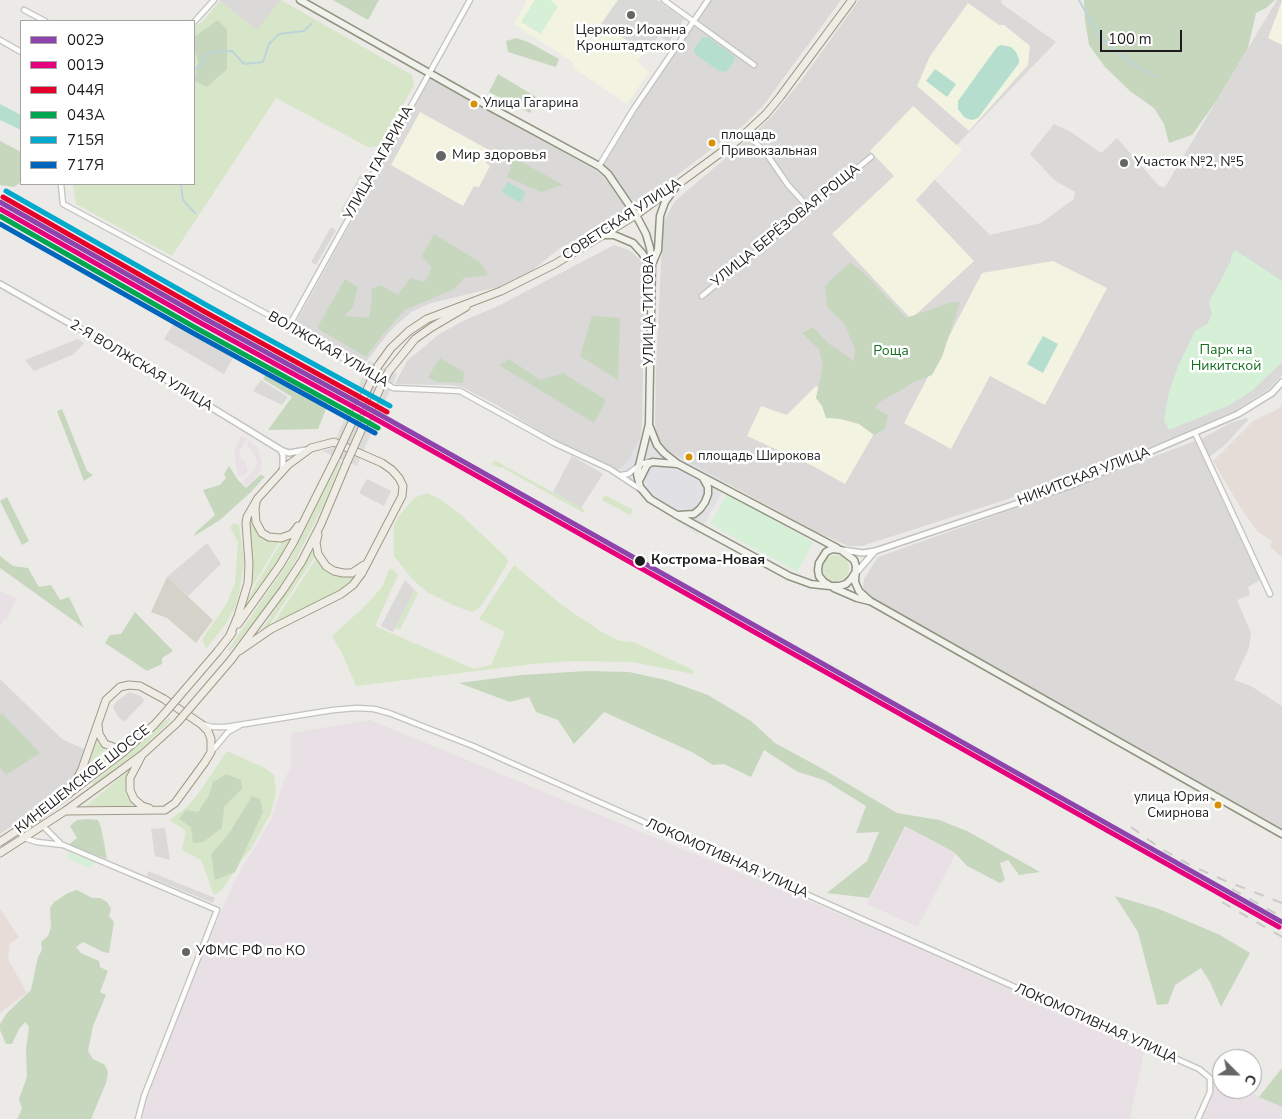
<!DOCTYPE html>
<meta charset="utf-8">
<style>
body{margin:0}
#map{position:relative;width:1282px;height:1119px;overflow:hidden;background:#ebeae6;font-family:"Nunito Sans",sans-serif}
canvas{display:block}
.legend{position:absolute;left:20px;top:20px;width:175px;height:165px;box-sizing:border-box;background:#fff;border:1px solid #a5a5a5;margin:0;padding:6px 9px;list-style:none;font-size:15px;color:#1d1d1d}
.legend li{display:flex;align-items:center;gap:10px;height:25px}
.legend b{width:25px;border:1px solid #a5a5a5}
.north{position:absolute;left:1212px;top:1049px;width:50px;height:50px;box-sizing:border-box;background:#fff;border:1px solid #a5a5a5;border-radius:50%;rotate:113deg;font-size:14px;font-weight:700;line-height:20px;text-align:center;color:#1d1d1d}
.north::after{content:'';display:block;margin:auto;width:18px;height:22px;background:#656563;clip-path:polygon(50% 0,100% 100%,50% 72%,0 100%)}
.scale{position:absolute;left:1100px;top:30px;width:82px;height:22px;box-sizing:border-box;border:2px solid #1d1d1d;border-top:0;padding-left:6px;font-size:15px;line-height:18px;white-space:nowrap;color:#1d1d1d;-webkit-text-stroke:4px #fff;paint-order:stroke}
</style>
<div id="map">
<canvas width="1282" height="1119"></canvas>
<ul class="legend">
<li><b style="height:6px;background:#8e44ad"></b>002Э</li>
<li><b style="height:6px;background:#e5007d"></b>001Э</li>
<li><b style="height:6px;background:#e4002b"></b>044Я</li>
<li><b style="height:6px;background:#00a651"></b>043А</li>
<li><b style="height:6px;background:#00a9ce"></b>715Я</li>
<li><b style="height:6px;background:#0065bd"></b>717Я</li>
</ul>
<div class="north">С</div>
<div class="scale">100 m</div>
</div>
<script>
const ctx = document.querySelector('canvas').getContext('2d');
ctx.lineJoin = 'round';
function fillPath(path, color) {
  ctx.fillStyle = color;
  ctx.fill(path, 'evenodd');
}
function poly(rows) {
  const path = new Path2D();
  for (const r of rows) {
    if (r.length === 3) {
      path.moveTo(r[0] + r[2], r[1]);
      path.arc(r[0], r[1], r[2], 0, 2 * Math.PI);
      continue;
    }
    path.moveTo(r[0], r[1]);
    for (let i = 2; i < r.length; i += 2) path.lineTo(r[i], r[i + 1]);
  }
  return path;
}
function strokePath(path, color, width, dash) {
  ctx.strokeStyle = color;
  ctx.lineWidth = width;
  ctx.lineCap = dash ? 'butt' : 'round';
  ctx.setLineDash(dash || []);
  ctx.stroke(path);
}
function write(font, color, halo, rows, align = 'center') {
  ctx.font = font + ' "Nunito Sans",sans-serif';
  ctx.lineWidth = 5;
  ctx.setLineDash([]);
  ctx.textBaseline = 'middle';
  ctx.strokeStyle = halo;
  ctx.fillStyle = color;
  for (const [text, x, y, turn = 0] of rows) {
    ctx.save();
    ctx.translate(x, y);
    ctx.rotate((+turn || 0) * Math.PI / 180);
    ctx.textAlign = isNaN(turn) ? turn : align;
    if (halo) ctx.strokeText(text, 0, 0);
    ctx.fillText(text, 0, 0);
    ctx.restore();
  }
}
const residential = poly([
 [219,0,281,0,257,31],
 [711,0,841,0,763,106,745,124,641,202,636,202,631,199,603,166,636,110],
 [859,0,1001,0,1002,4,1056,42,929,174,990,235,1041,223,1074,199,1075,192,1054,180,1030,154,1054,124,1071,132,1101,153,1117,138,1159,186,1165,187,1277,0,1282,0,1282,375,1269,389,1236,410,1160,443,1008,499,862,546,848,546,814,531,666,450,657,436,655,424,656,368,663,223,675,201,748,139,773,115,800,82],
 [430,79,596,170,604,177,630,213,560,248,520,280,507,285,431,303,411,312,390,331,363,366,294,326],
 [360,175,365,178,345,213,341,211],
 [331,227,336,230,316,265,311,262],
 [614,245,629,250,645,264,642,424,640,440,630,459,621,469,618,470,610,467,551,438,495,404,462,387,450,385,395,384,407,361,438,335,461,322,500,305],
 [174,323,233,358,224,374,164,339],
 [78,339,84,343,74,354,34,371,25,360],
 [261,380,288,397,282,405,253,391],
 [1247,418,1248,420,1224,446,1209,457,1201,439,1230,423],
 [1195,441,1260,580,1248,587,1250,595,1237,600,1251,633,1249,648,1234,680,1251,686,1282,706,1282,830,877,601,870,596,863,588,864,579,878,557,1050,496],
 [572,456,603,474,581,508,553,492],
 [367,479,391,491,384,506,359,493],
 [207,543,221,564,188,596,167,577],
 [405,580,415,590,393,632,381,626],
 [0,679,62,739,86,750,77,774,70,785,55,797,0,834],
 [129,692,141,696,144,701,124,722,117,715,113,707,117,701],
 [165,828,170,860,155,856,151,829],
 [148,871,215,898,213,903,147,876]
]);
const commercial = poly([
 [0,909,19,937,10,944,8,959,27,993,0,1013]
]);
const industrial = poly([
 [241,436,247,438,239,453,242,461,245,461,248,472,241,477,238,476,234,451],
 [249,440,257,447,262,461,261,470,253,480,246,486,242,482,255,469,257,462,254,454,247,445],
 [0,591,16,598,7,620,4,619,0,626],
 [370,720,876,929,1078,1019,1141,1049,1144,1052,1130,1119,141,1119,148,1096,201,959,234,882,271,820,284,781,291,766,291,733],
 [907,823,957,851,918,927,867,904],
 [1199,1069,1222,1080,1222,1089,1242,1089,1282,1107,1282,1119,1198,1119,1210,1092,1210,1078]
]);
const education = poly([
 [527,0,618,0,601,24,646,52,637,61,649,72,627,104,572,67,574,63,514,24],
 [1282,1,1282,45,1268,38],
 [968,3,999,25,1004,25,1030,46,1028,65,969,131,917,86,930,56],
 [913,106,962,150,916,200,974,261,911,319,832,234,894,176,870,151],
 [420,112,489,150,485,162,490,166,479,187,474,186,463,206,391,165],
 [1053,261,1107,288,1045,405,990,376,951,449,904,423,982,273],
 [816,386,880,423,845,484,813,466,747,436,761,406,787,415]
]);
const religious = poly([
 [618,0,657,0,684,19,669,42,659,36,646,52,601,24]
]);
const military = poly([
 [1282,404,1282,557,1270,547,1272,541,1257,531,1240,507,1213,461,1253,421,1280,408]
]);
const construction = poly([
 [167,577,213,620,196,643,167,618,151,612]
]);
const grass = poly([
 [281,0,412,75,414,85,380,146,368,147,276,98,172,256,76,204,73,184,194,184,194,27,202,22,220,1,257,30],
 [340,460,341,461,325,502,294,563,280,588,258,618,230,651,228,650,289,561],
 [494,460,585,510,584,513,501,467,500,468,492,464],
 [427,493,440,499,460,514,507,558,508,562,489,594,480,607,472,612,455,606,427,592,412,579,394,556,394,525,399,516,414,498],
 [605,495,633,510,630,515,602,500],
 [251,518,252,518,256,530,261,535,266,539,279,542,248,594,251,581,249,527],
 [234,523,239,525,242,543,244,562,240,589,235,608,225,625,206,649,202,639,226,605,235,583,238,542,230,527],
 [291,540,278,563,244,613,248,598,282,541],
 [313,550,315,556,269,626,261,631],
 [836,568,13],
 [316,559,325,569,336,576,342,577,357,575,351,583,343,589,273,624],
 [514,565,563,606,602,632,620,641,633,642,693,670,693,674,632,662,571,661,533,664,356,686,342,653,332,636,366,605,382,587,389,570,393,569,398,575,375,626,474,669,491,665,505,632,479,619],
 [415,590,418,593,400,630,395,628],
 [169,718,171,719,165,726,141,750,94,786,92,784,93,782],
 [96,736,99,744,105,750,88,764],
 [107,750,115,753,85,777,89,765],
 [227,751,265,768,274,775,276,792,271,813,251,849,243,858,222,890,214,895,201,860,182,850,186,831,169,820,187,807,198,794],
 [129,770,126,788,128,795,136,808,86,806]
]);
const forest = poly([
 [333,0,379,0,368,20],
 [1084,0,1275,0,1266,8,1256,13,1248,48,1217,100,1192,135,1169,143,1164,124,1154,108,1130,91,1105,67,1089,45,1085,20],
 [218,20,227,30,227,69,207,87,195,81,198,61,194,49,194,37],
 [516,38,528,42,559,59,556,67,508,52,506,41],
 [498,74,538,98,530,113,489,92],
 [0,141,21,152,21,182,14,187,0,185],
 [497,148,563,185,541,192,507,177,511,167,495,152],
 [434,234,480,262,488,275,464,278,454,289,405,310,383,334,366,357,317,328,345,279,358,287,353,307,344,316,369,318,372,299,371,289,381,285,398,295,410,278,424,282,429,275,431,267,422,256],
 [850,262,863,272,906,318,949,303,960,302,942,357,932,375,912,383,903,389,881,401,875,408,888,415,885,429,874,435,859,424,840,419,826,418,822,406,816,398,823,365,819,349,802,333,813,327,828,343,854,361,855,349,844,323,827,307,825,286],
 [592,316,620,318,618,380,580,356],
 [440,358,464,372,463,383,437,382,428,377],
 [509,359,540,380,563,373,606,400,594,423,499,365],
 [272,365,328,404,318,429,268,430,292,397,263,379],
 [62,409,87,471,93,475,84,481,57,411],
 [229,466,238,480,246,488,260,475,265,476,252,491,220,520,194,536,196,532,215,515,203,490,220,485,226,478,224,474],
 [7,497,29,541,22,545,0,501],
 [0,556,13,566,28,568,39,587,51,585,60,600,69,597,84,628,0,568],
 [135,612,173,651,162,658,162,664,147,671,105,643,110,635,121,634],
 [587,671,629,672,666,680,708,695,751,721,775,743,821,768,897,813,939,820,967,831,1040,872,1019,875,1008,860,1000,863,1005,880,1000,883,967,866,954,852,905,826,869,898,827,893,867,861,879,832,856,833,866,806,824,780,798,772,764,750,751,777,724,764,713,765,692,752,604,712,574,744,558,720,536,712,529,697,510,702,459,683,521,675],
 [2,713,40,753,6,775,0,767,0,714],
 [226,774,241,780,242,789,224,807,222,828,203,842,193,843,191,827,179,819,186,810,198,812,209,795,213,782],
 [252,796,260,799,263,812,235,872,215,880,211,854,228,835],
 [87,819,98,820,101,827,107,859,68,845,77,838,70,826,77,820],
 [77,890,92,898,100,898,107,902,111,909,109,916,114,922,109,953,103,952,83,942,76,947,81,953,99,961,100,967,108,971,100,992,106,995,93,1026,88,1051,93,1059,105,1065,108,1072,106,1083,91,1119,17,1119,22,1109,19,1099,27,1077,26,1048,29,1027,25,1022,19,1029,12,1044,6,1044,0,1030,0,1024,7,1013,31,990,38,957,42,950,41,942,48,936,51,927,50,908,54,902,68,893],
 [1115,896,1159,909,1220,935,1250,953,1221,1007,1210,982,1201,968,1175,985,1168,1004,1157,1005,1138,932],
 [1282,1068,1282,1107,1259,1097]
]);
const park = poly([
 [535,0,550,0,558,6,541,34,521,22],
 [1235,250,1282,281,1282,362,1253,390,1230,405,1169,430,1164,420,1169,392,1178,366,1195,331,1207,324,1212,315,1209,302,1231,261,1231,256],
 [727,494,813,542,797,572,710,524],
 [69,852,94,862,91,868,66,858]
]);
const pitch = poly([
 [708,37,734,56,735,60,726,72,719,71,694,53,694,49,702,38],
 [1001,45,1011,47,1016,52,1019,59,1019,63,978,118,972,120,968,119,964,117,958,109,958,101,997,47],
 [935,69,956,84,947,97,926,81],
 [0,104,21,115,21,130,0,120],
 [508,182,526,192,520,203,502,192],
 [1043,336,1058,344,1043,373,1027,364]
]);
const plaza = poly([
 [640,438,659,439,667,450,727,483,698,535,645,499,641,494,616,477,629,459]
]);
const pier = poly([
 [369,361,397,374,357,466,322,451,332,448]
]);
const stream = poly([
 [1079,0,1099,36,1127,60,1156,78],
 [194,69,202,66,205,56,212,52,232,51,244,64,263,62,269,44,279,34,304,31,311,24],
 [181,184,183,200,195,213]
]);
const minor = poly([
 [664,0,754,65],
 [24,10,45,21],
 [194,22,214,0],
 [0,40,21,52],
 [746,133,766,153,788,185,809,208],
 [599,166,633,110,708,0],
 [61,184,63,204,289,326,393,388,460,391,554,443,610,469,640,489],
 [702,296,871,157],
 [289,326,470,0],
 [1195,433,1270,594],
 [621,475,628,474,641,464,649,462],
 [202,724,212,727,226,727,333,710,357,708,374,709,389,713,473,746,1199,1069,1210,1078,1210,1092,1198,1119],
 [212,751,228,732,239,726],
 [43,826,62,845],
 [24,838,37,842,63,845,217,910,144,1096,138,1119]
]);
const tertiary = poly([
 [0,284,129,357,281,450,289,453,306,450],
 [281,450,283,455,283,466,282,471],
 [842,550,863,553,875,551,1072,485,1238,414,1272,393,1282,382],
 [856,573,875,551]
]);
const secondary = poly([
 [300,0,477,100,599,166,608,174,636,215,646,234,650,248,652,261,649,424,637,474,640,487,650,499,675,514,789,576,811,584,830,586],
 [603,235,614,235,633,243,642,253,651,267],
 [653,262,658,250,660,216,665,202,675,188],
 [649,425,657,445,664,453,678,464,837,548],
 [640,479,647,465,652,462,677,464],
 [679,515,694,514,700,509,705,502,708,494,708,487,703,478],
 [855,573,851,579,846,584,839,586,831,586,824,582,819,576,818,570,819,563,826,552,832,549,841,550,854,560,856,566,855,582,859,591,870,601,1282,834],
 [834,588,857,598,869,601]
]);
const primary = poly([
 [378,366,391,348,409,331,427,319,501,291,555,264,636,215,738,140,766,114,780,97,852,0],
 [389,371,415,339,432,327,466,307],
 [256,503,255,509,256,522,262,533,269,537,281,538,292,534,298,526],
 [318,535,316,543,318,554,326,566,334,571,343,573,352,573,364,565],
 [238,624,280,565,293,543,336,457],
 [230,635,238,616,248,583,249,564,246,523,247,517,258,498,288,465,311,448,334,442,382,463,392,470,399,478,403,486,402,496,362,573,353,585,341,594,271,629,239,651],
 [218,651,232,633],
 [231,660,283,590,302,561,321,524,347,462],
 [98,725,99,734,105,744,116,748,127,745],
 [141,757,130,778,130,790,134,799,142,806,149,808],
 [65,811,165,810,175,803,205,762,211,752,211,739,208,731,201,724,164,699,140,686,129,685,120,687,106,700,82,769,69,794],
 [0,842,38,817,122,753,154,725,164,714],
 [0,853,65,811,116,774,143,754,177,723]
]);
const rail = poly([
 [1131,827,1160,848,1190,865,1221,879,1282,903],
 [1232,889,1282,917],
 [1222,902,1282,937]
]);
const primaryBridge = poly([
 [336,457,378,366],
 [347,462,381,386,389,371],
 [164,714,218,651],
 [177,723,231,660]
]);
const rail1 = poly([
 [0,202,202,317,384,417,1282,922]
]);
const rail2 = poly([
 [0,209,199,322,381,422,1279,927]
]);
const rail3 = poly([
 [3,197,205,312,387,412]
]);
const rail4 = poly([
 [0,216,196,328,378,428]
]);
const rail5 = poly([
 [6,191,208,306,390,406]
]);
const rail6 = poly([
 [0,224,193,333,375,433]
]);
const markers = [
 [631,15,5,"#656563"],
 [474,104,4.5,"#d69104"],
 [712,143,4.5,"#d69104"],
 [441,156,6,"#656563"],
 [1124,163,5,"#656563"],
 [689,457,4.5,"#d69104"],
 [640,561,6,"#1d1d1d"],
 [1218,805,4.5,"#d69104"],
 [186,952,5,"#656563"]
];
const busNames = [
 ["Улица Гагарина",483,104],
 ["площадь",721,136],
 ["Привокзальная",721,152],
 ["площадь Широкова",698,457],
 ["улица Юрия",1209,798,"right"],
 ["Смирнова",1209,814,"right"]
];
const poiNames = [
 ["Церковь Иоанна",631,31,"center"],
 ["Кронштадтского",631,47,"center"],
 ["Мир здоровья",452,156],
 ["Участок №2, №5",1134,163],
 ["УФМС РФ по КО",196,952]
];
const streetNames = [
 ["УЛИЦА ГАГАРИНА",379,163,-61],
 ["СОВЕТСКАЯ УЛИЦА",622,220,-33],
 ["УЛИЦА БЕРЁЗОВАЯ РОЩА",786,226,-39],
 ["УЛИЦА ТИТОВА",650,310,-90],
 ["ВОЛЖСКАЯ УЛИЦА",328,350,30],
 ["2-Я ВОЛЖСКАЯ УЛИЦА",141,366,31],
 ["НИКИТСКАЯ УЛИЦА",1084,477,-21],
 ["КИНЕШЕМСКОЕ ШОССЕ",83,780,-38],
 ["ЛОКОМОТИВНАЯ УЛИЦА",727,859,24],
 ["ЛОКОМОТИВНАЯ УЛИЦА",1096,1024,24]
];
const parkNames = [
 ["Парк на",1226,351],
 ["Никитской",1226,367],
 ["Роща",891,352]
];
const stopNames = [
 ["Кострома-Новая",651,561]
];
fillPath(residential, '#dad9d7');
fillPath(commercial, '#e8dcd9');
fillPath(industrial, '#e8e0e4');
fillPath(education, '#f3f3e2');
fillPath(religious, '#d9d9d7');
fillPath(military, '#e5dcd7');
fillPath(construction, '#d3d3c9');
fillPath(grass, '#d7e6c8');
fillPath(forest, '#c6d7be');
fillPath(park, '#d6efd7');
fillPath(pitch, '#b6dece');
fillPath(plaza, '#e1e0e4');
fillPath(pier, '#dcdcda');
strokePath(stream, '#bdd4db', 2);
strokePath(minor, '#c2c2c0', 7);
strokePath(tertiary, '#c2c2c0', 8);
strokePath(secondary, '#919380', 9);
strokePath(primary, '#9f9885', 9);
strokePath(minor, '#fcfcfb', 4.5);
strokePath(tertiary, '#fcfcfb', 5);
strokePath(secondary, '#f1f2eb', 6);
strokePath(primary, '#efece5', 7);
strokePath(rail, '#cacac9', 2, [10, 10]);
strokePath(primaryBridge, '#9f9885', 9, []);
strokePath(primaryBridge, '#efece5', 7);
strokePath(rail1, '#8e44ad', 5);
strokePath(rail2, '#e5007d', 5);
strokePath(rail3, '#e4002b', 5);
strokePath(rail4, '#00a651', 5);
strokePath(rail5, '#00a9ce', 5);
strokePath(rail6, '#0065bd', 5);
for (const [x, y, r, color] of markers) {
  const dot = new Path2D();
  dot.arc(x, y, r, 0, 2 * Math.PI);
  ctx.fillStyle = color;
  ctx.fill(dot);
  strokePath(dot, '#fff', 2);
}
write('13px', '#1d1d1d', '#fff', busNames, 'left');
write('14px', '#1d1d1d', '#fff', poiNames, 'left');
write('14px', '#1d1d1d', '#fff', streetNames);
write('14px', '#176f22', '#fff', parkNames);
write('bold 14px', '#1d1d1d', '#fff', stopNames, 'left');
</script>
